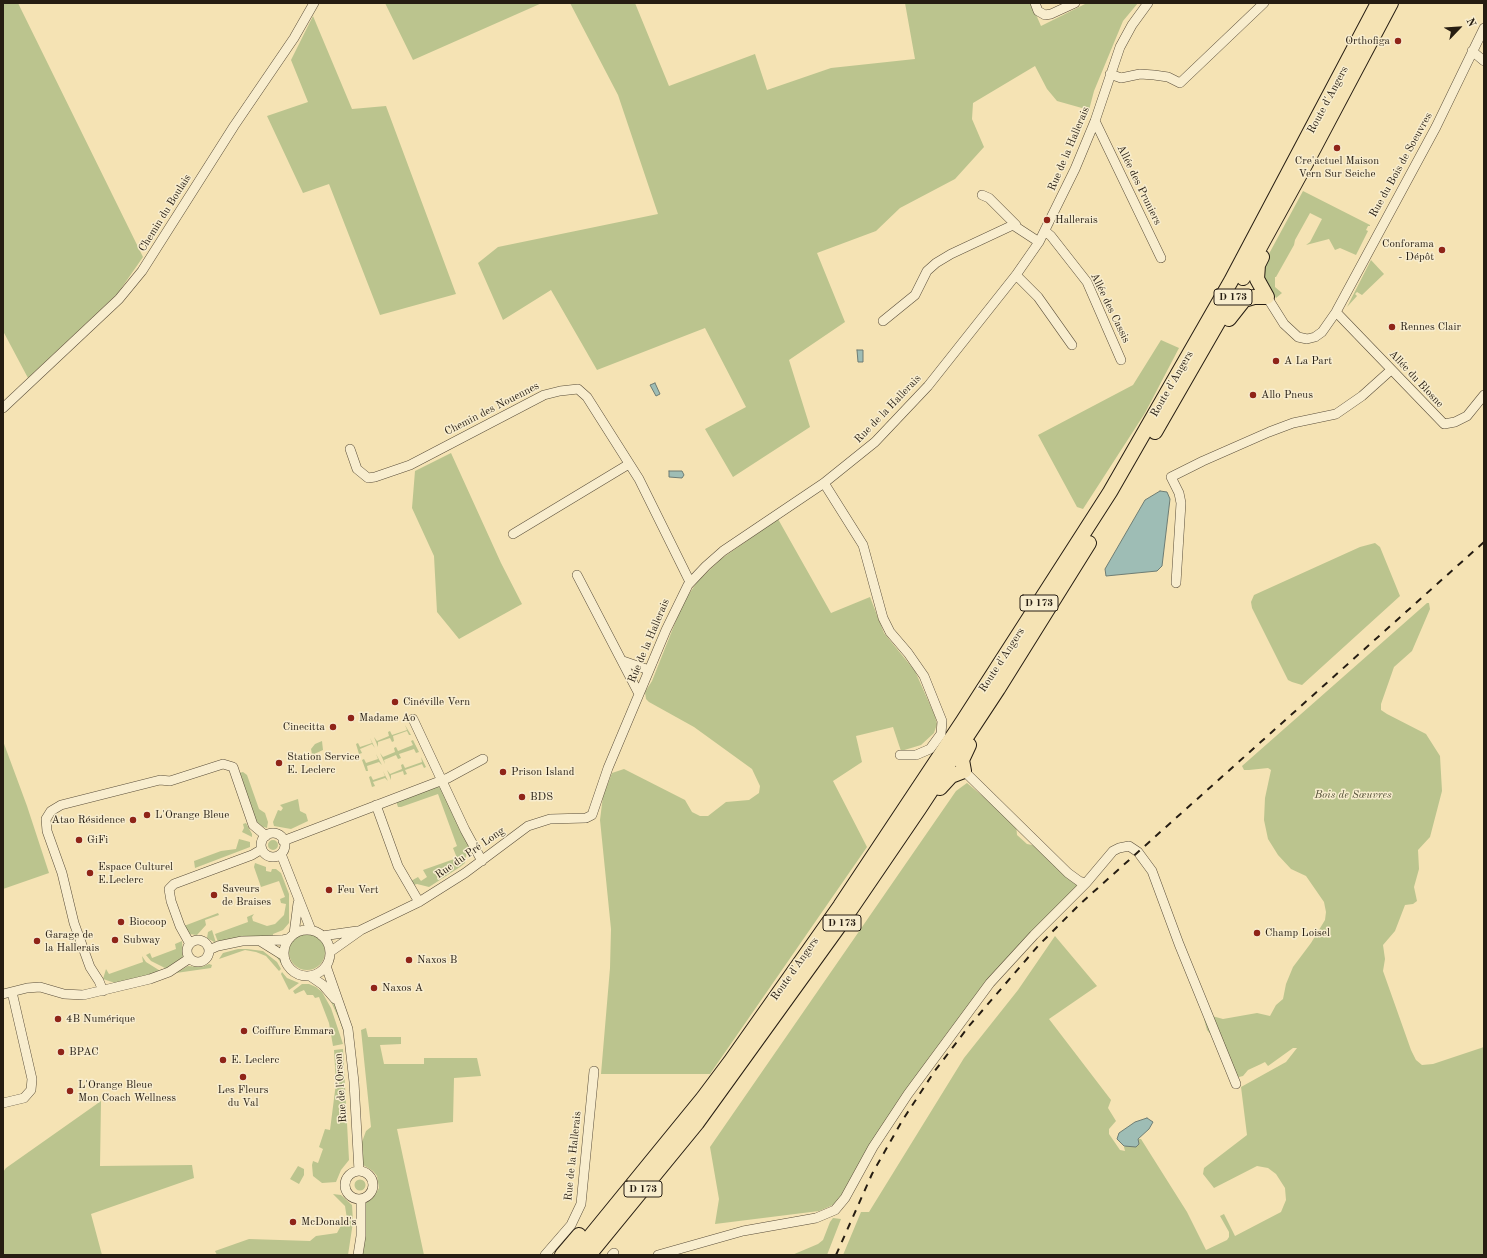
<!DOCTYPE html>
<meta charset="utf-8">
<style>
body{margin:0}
#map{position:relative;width:1487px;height:1258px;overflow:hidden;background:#f5e3b4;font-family:"Old Standard TT",serif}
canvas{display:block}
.frame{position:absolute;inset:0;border:4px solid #261d12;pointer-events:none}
.north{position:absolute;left:1439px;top:8px;width:40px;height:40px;-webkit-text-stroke:3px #f8edce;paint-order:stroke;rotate:65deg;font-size:11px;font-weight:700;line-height:16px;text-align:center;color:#261d12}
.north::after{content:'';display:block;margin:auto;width:14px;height:18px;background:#261d12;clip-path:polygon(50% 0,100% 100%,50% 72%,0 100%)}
</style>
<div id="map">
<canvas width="1487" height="1258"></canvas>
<div class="frame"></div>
<div class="north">N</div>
</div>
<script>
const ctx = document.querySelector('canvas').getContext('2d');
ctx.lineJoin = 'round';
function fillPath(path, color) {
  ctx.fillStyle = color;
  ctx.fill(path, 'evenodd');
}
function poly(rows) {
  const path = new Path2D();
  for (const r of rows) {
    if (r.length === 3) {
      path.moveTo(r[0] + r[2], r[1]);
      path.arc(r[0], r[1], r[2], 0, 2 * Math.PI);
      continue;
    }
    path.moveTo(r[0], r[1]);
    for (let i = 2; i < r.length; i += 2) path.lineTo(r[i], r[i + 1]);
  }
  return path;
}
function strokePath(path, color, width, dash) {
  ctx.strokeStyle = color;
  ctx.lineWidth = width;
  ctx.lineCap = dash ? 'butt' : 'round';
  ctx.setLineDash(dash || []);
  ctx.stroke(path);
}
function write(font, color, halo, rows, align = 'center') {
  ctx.font = font + ' "Old Standard TT",serif';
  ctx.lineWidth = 3;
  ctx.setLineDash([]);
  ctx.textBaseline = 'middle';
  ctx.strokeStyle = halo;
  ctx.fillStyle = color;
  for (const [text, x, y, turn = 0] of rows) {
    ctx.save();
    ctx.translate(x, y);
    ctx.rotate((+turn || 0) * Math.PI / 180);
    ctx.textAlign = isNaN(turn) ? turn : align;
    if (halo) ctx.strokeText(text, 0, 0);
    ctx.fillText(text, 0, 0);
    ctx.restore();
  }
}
const green = poly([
 [3,3,18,3,143,257,118,293,28,378,3,331],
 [385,3,542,3,413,60],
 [570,3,635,3,669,86,755,54,767,90,831,68,915,59,905,3,1031,3,1041,26,1087,3,1138,3,1123,21,1094,91,1089,110,1057,101,1047,89,1035,66,973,103,972,119,984,147,955,179,900,208,876,231,817,253,845,322,789,360,810,427,733,477,705,429,746,407,705,328,597,370,551,290,503,320,478,263,498,247,658,214,618,95],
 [313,16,352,109,386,106,456,294,380,315,329,184,303,193,267,116,308,102,291,60],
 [1303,191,1370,225,1370,226,1368,226,1366,230,1368,231,1356,255,1340,248,1335,250,1329,239,1306,245,1310,242,1322,219,1310,213,1295,240,1294,245,1276,277,1275,277,1275,287,1282,293,1276,298,1262,273,1264,263],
 [1371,260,1384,274,1362,295,1357,292,1355,294,1357,296,1347,307],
 [1161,340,1179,348,1145,413,1083,509,1077,507,1038,435,1133,385],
 [451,453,501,563,522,604,459,639,437,612,434,556,412,508,415,471],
 [778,519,831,613,870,597,884,633,915,671,935,716,937,724,934,733,921,745,901,751,893,727,856,736,862,762,833,781,867,847,710,1074,601,1074,610,968,611,929,600,820,603,796,612,773,624,769,685,800,692,812,700,816,708,816,726,802,749,800,759,793,760,786,752,769,694,727,649,702,646,699,645,692,652,681,683,603,697,582,721,559],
 [1375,543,1380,547,1400,596,1302,685,1292,682,1288,680,1252,608,1251,602,1254,595,1360,547],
 [1427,603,1429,603,1430,609,1412,651,1394,667,1381,704,1381,710,1387,714,1426,734,1440,756,1442,791,1430,837,1418,850,1419,869,1414,887,1417,901,1413,904,1405,905,1395,931,1383,945,1385,959,1383,971,1411,1050,1416,1060,1422,1065,1433,1064,1484,1047,1484,1255,843,1255,861,1212,869,1212,964,1058,1018,990,1055,936,1097,986,1049,1019,1111,1100,1108,1108,1116,1121,1109,1129,1109,1134,1120,1150,1125,1151,1124,1147,1139,1139,1141,1139,1187,1212,1206,1250,1227,1240,1229,1237,1229,1232,1220,1216,1224,1214,1235,1236,1281,1212,1286,1200,1285,1188,1276,1174,1268,1168,1257,1166,1214,1188,1203,1174,1204,1168,1247,1135,1241,1087,1286,1062,1297,1048,1293,1048,1268,1066,1265,1062,1261,1064,1248,1070,1243,1076,1239,1077,1235,1075,1223,1049,1207,1030,1204,1019,1212,1016,1223,1019,1257,1013,1270,1016,1276,1005,1283,999,1286,984,1293,967,1311,943,1325,920,1326,912,1324,902,1306,876,1291,869,1278,855,1268,839,1264,820,1265,798,1271,770,1268,768,1249,770,1244,770,1242,766],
 [405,725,411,735,409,735,407,731,393,736,394,741,392,742,390,738,378,742,378,747,374,737,377,741,389,736,388,732,390,731,392,735,407,730],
 [370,738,375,748,372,744,360,749,362,753,359,754,356,744,358,743,360,747,372,743],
 [413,740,419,752,416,753,414,749,399,754,401,758,398,759,396,755,384,760,385,764,380,753,383,757,395,752,394,748,396,747,398,751,413,745,411,741],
 [3,741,27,806,49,873,3,889],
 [322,741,323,750,312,755,313,760,311,749,315,744],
 [376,754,382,765,379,762,367,766,368,771,366,771,362,760,364,759,366,763,378,759],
 [421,757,426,767,424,768,422,764,405,770,407,774,404,775,403,771,391,775,391,780,387,770,390,774,402,769,401,765,403,764,405,768,422,762],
 [383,771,388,781,385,778,373,782,375,786,372,787,369,777,371,776,373,780,385,776],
 [243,772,247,775,259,809,265,813,268,822,267,828,260,826,255,819,239,773],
 [967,783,1016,824,1017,835,1027,844,1037,846,1079,886,987,982,950,1029,905,1091,842,1196,833,1205,819,1211,715,1224,719,1199,710,1147,956,791],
 [436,786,441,788,469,847,467,850,465,863,460,867,429,887,417,884,413,885,411,881,418,877,421,881,427,877,423,870,457,858,453,848,457,846,438,794,401,807,398,807,396,801],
 [298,799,300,811,306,814,308,821,291,829,274,826,273,822,278,810,281,811,283,808,280,805],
 [246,823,252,834,252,837,242,832,244,828,243,824],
 [239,839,250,842,250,847,195,868,194,861,221,851,236,849],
 [273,845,5],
 [255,863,266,867,266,871,271,872,272,869,276,869,281,873,289,894,289,923,283,930,273,934,273,938,218,942,215,934,248,922,247,917,254,914,252,917,253,921,267,926,275,924,284,915,286,904,281,903,280,899,285,897,279,881,261,887,254,867],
 [218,913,219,915,205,920,206,925,197,935,189,934,184,926],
 [212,930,216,943,207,938,208,932],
 [307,952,18],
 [182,941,183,958,167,969,151,961,146,955,150,953,152,958,176,949,175,944],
 [238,949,247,949,263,951,277,962,281,969,279,971,266,956,256,952,245,950,219,959,223,953],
 [273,952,280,958,285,967,294,976,315,980,326,990,341,1018,347,1041,339,1019,327,993,316,982,300,979,288,973],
 [142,956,146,962,162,972,115,983,103,979,106,969,109,974,143,962],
 [209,964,212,965,211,968,176,973,188,966,201,967],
 [282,972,287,978,299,983,289,990,281,974],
 [302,984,309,984,316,987,322,992,331,1008,343,1044,333,1046,329,1023,319,997,315,998,313,995,307,995,304,990,295,994,293,991],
 [366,1028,368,1037,401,1037,401,1044,380,1045,384,1064,424,1064,424,1058,477,1058,481,1076,454,1078,453,1122,397,1129,424,1255,362,1255,365,1235,366,1203,374,1196,379,1188,377,1176,373,1171,363,1165,362,1142,366,1131,371,1127,361,1030],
 [343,1049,349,1160,341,1170,336,1182,322,1183,313,1176,312,1165,313,1161,318,1163,323,1149,319,1147,325,1129,330,1130,336,1083,334,1050],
 [101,1101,100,1166,192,1165,194,1178,91,1214,102,1255,3,1255,3,1172,6,1168],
 [298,1166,304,1169,304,1175,299,1184,290,1179],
 [360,1185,5.5],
 [333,1194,341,1195,352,1205,353,1222,348,1255,217,1255,215,1251,249,1239,310,1241,316,1236,337,1233,344,1220,347,1219,345,1206],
 [833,1218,841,1219,827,1255,792,1255,818,1244,823,1240,830,1222]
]);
const water = poly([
 [857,350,863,350,863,362,858,362,857,350],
 [655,383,660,394,656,396,650,385,655,383],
 [669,471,682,471,684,475,682,478,669,477,669,471],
 [1160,491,1167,492,1170,499,1162,566,1157,571,1106,576,1105,569,1145,500,1160,491],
 [1147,1118,1153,1122,1149,1129,1138,1139,1139,1144,1136,1147,1124,1146,1117,1139,1119,1133,1135,1122,1147,1118]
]);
const minor = poly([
 [1035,3,1038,11,1045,15,1051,14,1075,3],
 [1472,51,1484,61],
 [1110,74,1121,78,1140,74,1154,75,1168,77,1180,83,1264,3],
 [1095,121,1161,258],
 [982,195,989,198,1016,225],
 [1045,231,1051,236,1087,282,1121,360],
 [1016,275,1038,297,1072,345],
 [1267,297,1284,324,1298,337,1307,339,1315,337,1322,332,1336,312,1436,127,1484,28],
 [1336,312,1444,424,1455,422,1467,416,1484,395],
 [883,321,915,295,927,271,936,263,951,254,1013,225,1039,242],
 [3,408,119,299,142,271,234,126,294,38,314,3],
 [350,449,357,469,368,478,375,477,410,465,544,395,560,391,578,389,587,397,639,479,690,582],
 [824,483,863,545,883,618,890,632,908,653,924,676,942,721,941,734,930,749,916,755,900,755],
 [513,534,629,464],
 [577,575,639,694],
 [1176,583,1181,503,1179,493,1171,477,1203,461,1269,432,1293,423,1336,414,1362,396,1391,370],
 [623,661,649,670],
 [413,719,465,830,482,861],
 [964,771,1068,873,1079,881,1086,883,1113,851,1119,848,1129,846,1138,852,1152,871,1179,944,1236,1084],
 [376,805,398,866,419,902],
 [273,845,12],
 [283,841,448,778,483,759],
 [281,854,311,930],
 [307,953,23],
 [294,934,298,903],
 [322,936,357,931],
 [198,951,11],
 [260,941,284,956],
 [190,944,180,926,171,901,169,889,174,884,252,855,262,849],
 [209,950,218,946,242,941,282,940,290,938],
 [330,952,361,930,419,902,465,873,528,826,550,819,586,818,592,815,608,768,666,630,688,585,706,566,723,551,824,483,875,442,928,386,1016,275,1039,242,1075,169,1095,121,1120,47,1132,25,1148,3],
 [326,966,348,1029,354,1082,359,1171],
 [310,976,323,985,335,999],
 [103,991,99,981,90,967,74,923,62,873,47,831,46,819,51,811,61,805,160,780,170,781,223,764,233,767,253,825,266,836],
 [3,994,27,988,40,987,64,994,83,995,150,979,169,972,190,958],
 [3,1103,24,1098,31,1090,32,1079,12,992],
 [359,1185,14],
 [358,1255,361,1236,361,1200],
 [545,1255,571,1225,581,1204,594,1071],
 [612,1255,614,1253],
 [658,1255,743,1231,816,1218,835,1210,845,1198,873,1147,908,1094,990,983,1034,935,1086,883]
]);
const highway = poly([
 [1243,278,1303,169,1391,3],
 [1229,319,1244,300,1254,297,1267,297,1257,279,1258,265,1262,257],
 [1155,432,1232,298],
 [940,788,951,776,964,771,962,760,969,745],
 [562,1255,579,1235],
 [575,1255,703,1098,730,1062,840,906,963,721,1110,492,1231,281,1378,3],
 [589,1255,697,1123,842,922,919,809,998,689,1089,543]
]);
const rail = poly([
 [836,1255,872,1174,902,1121,934,1072,969,1026,1038,946,1080,904,1484,542]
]);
const markers = [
 [1398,41,4,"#8f2418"],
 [1337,148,4,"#8f2418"],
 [1047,220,4,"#8f2418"],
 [1442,250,4,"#8f2418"],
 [1392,327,4,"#8f2418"],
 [1276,361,4,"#8f2418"],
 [1253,395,4,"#8f2418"],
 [395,702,4,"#8f2418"],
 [351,718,4,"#8f2418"],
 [333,727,4,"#8f2418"],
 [279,763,4,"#8f2418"],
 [503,772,4,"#8f2418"],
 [522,797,4,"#8f2418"],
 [147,815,4,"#8f2418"],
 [133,820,4,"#8f2418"],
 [79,840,4,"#8f2418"],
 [90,873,4,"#8f2418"],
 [329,890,4,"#8f2418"],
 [214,895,4,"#8f2418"],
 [121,922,4,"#8f2418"],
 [1257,933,4,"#8f2418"],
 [115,940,4,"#8f2418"],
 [37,941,4,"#8f2418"],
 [409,960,4,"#8f2418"],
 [374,988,4,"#8f2418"],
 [58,1019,4,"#8f2418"],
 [244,1031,4,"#8f2418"],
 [61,1052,4,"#8f2418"],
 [223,1060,4,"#8f2418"],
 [243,1077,4,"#8f2418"],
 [70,1091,4,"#8f2418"],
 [293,1222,4,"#8f2418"]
];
const shields = [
 [1233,297,38],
 [1039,603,38],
 [842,923,38],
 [643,1189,38]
];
const shieldNames = [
 ["D 173",1233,297],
 ["D 173",1039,603],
 ["D 173",842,923],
 ["D 173",643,1189]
];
const poiNames = [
 ["Orthofiga",1390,41,"right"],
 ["Cre'actuel Maison",1337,161,"center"],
 ["Vern Sur Seiche",1337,174,"center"],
 ["Hallerais",1055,220],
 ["Conforama",1434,244,"right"],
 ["- Dépôt",1434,257,"right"],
 ["Rennes Clair",1400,327],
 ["A La Part",1284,361],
 ["Allo Pneus",1261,395],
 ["Cinéville Vern",403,702],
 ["Madame Ao",359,718],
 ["Cinecitta",325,727,"right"],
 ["Station Service",287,757],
 ["E. Leclerc",287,770],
 ["Prison Island",511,772],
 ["BDS",530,797],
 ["L'Orange Bleue",155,815],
 ["Atao Résidence",125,820,"right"],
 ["GiFi",87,840],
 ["Espace Culturel",98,867],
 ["E.Leclerc",98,880],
 ["Saveurs",222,889],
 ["de Braises",222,902],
 ["Feu Vert",337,890],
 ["Biocoop",129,922],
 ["Champ Loisel",1265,933],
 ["Garage de",45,935],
 ["la Hallerais",45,948],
 ["Subway",123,940],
 ["Naxos B",417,960],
 ["Naxos A",382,988],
 ["4B Numérique",66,1019],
 ["Coiffure Emmara",252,1031],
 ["BPAC",69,1052],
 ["E. Leclerc",231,1060],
 ["L'Orange Bleue",78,1085],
 ["Mon Coach Wellness",78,1098],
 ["Les Fleurs",243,1090,"center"],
 ["du Val",243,1103,"center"],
 ["McDonald's",301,1222]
];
const streetNames = [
 ["Route d'Angers",1328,100,-62],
 ["Rue de la Hallerais",1069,149,-67],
 ["Rue du Bois de Soeuvres",1401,165,-61],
 ["Allée des Pruniers",1139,185,64],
 ["Chemin du Boulais",165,213,-58],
 ["Allée des Cassis",1110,308,64],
 ["Allée du Blosne",1416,379,47],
 ["Route d'Angers",1172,384,-60],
 ["Chemin des Nouennes",492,409,-27],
 ["Rue de la Hallerais",888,409,-46],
 ["Rue de la Hallerais",649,641,-67],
 ["Route d'Angers",1002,660,-57],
 ["Rue du Pré Long",470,853,-35],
 ["Route d'Angers",795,969,-55],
 ["Rue de l'Orson",341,1088,-94],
 ["Rue de la Hallerais",573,1156,-84]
];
const parkNames = [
 ["Bois de Sœuvres",1353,795]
];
fillPath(green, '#bbc48e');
fillPath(water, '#9ebdb5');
strokePath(water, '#6e7d74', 1);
strokePath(minor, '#5a4e3a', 10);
strokePath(highway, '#261d12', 16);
strokePath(minor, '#f8edce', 9);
strokePath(highway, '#f5e3b4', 14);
strokePath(rail, '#261d12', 2, [7, 7]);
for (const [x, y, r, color] of markers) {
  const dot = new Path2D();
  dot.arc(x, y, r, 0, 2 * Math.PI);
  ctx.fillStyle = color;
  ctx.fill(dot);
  strokePath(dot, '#f8edce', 1.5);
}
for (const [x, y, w] of shields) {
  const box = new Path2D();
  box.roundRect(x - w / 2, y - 8, w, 16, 3);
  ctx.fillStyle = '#f8edce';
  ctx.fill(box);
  strokePath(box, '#261d12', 1);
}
write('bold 10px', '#261d12', null, shieldNames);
write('11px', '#261d12', '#f8edce', poiNames, 'left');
write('11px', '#261d12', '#f8edce', streetNames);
write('italic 11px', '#534f37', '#f8edce', parkNames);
</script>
